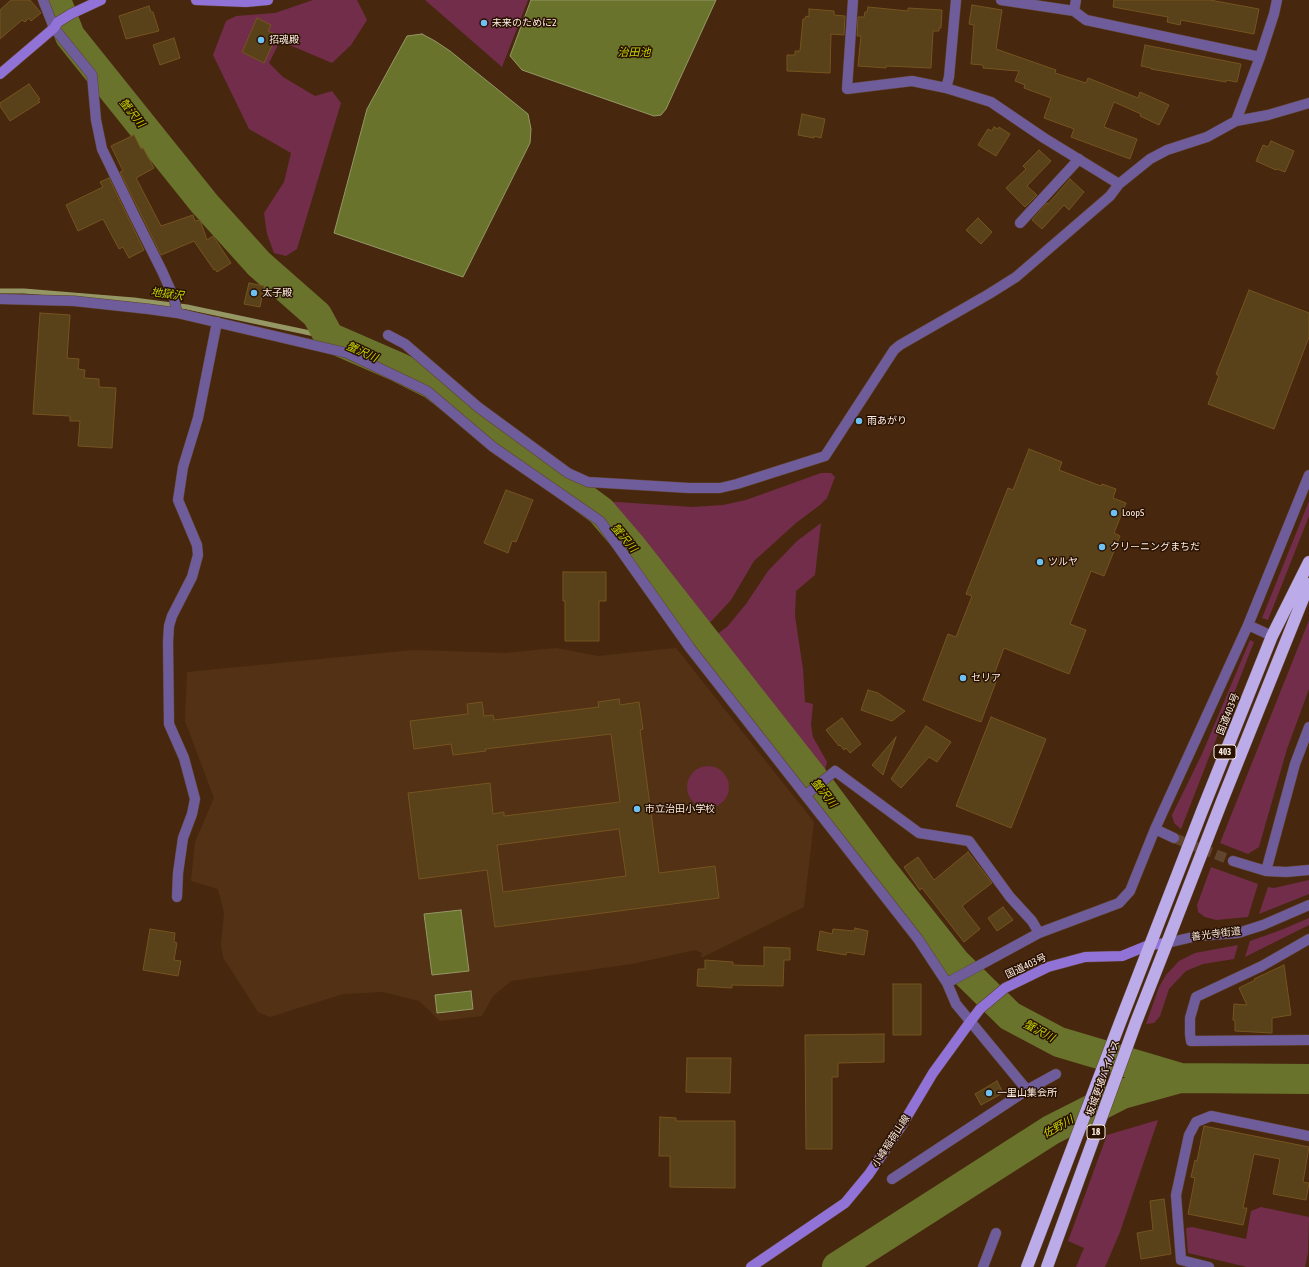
<!DOCTYPE html>
<meta charset="utf-8">
<style>
body{margin:0}
canvas{display:block;background:#47270e}
</style>
<canvas width="1309" height="1267"></canvas>
<script>
const ctx = document.querySelector('canvas').getContext('2d');
ctx.lineJoin = 'round';
function fillPath(path, color) {
  ctx.fillStyle = color;
  ctx.fill(path, 'evenodd');
}
function poly(rows) {
  const path = new Path2D();
  for (const r of rows) {
    if (r.length === 3) {
      path.moveTo(r[0] + r[2], r[1]);
      path.arc(r[0], r[1], r[2], 0, 2 * Math.PI);
      continue;
    }
    path.moveTo(r[0], r[1]);
    for (let i = 2; i < r.length; i += 2) path.lineTo(r[i], r[i + 1]);
  }
  return path;
}
function strokePath(path, color, width, dash) {
  ctx.strokeStyle = color;
  ctx.lineWidth = width;
  ctx.lineCap = dash ? 'butt' : 'round';
  ctx.setLineDash(dash || []);
  ctx.stroke(path);
}
function write(font, color, halo, rows, align = 'center') {
  ctx.font = font + ' "Asap Condensed","Noto Sans JP",sans-serif';
  ctx.lineWidth = 3;
  ctx.setLineDash([]);
  ctx.textBaseline = 'middle';
  ctx.strokeStyle = halo;
  ctx.fillStyle = color;
  for (const [text, x, y, turn = 0] of rows) {
    ctx.save();
    ctx.translate(x, y);
    ctx.rotate((+turn || 0) * Math.PI / 180);
    ctx.textAlign = isNaN(turn) ? turn : align;
    if (halo) ctx.strokeText(text, 0, 0);
    ctx.fillText(text, 0, 0);
    ctx.restore();
  }
}
const built = poly([
 [556,648,598,656,676,648,814,822,804,907,701,958,702,953,695,950,632,964,511,981,493,996,482,1016,440,1021,419,1001,383,992,343,994,270,1017,258,1012,223,957,221,945,224,913,218,889,191,881,195,842,214,798,185,721,187,672,413,650,505,653]
]);
const green = poly([
 [313,0,357,0,367,20,351,45,332,63,280,41,269,63,283,77,315,96,332,91,341,103,297,249,286,256,274,253,267,234,264,213,284,182,291,153,249,129,213,55,226,21,236,16,275,13],
 [425,0,528,0,502,67],
 [821,473,831,473,835,477,827,498,820,505,796,523,754,561,731,600,706,627,624,524,601,501,693,507,723,505,746,500],
 [1309,501,1309,516,1268,620,1262,618],
 [821,523,815,575,796,591,795,616,803,669,805,702,813,704,811,725,813,737,827,762,825,770,820,774,713,637,727,627,746,604,768,571,797,541],
 [1309,620,1309,689,1287,749,1259,847,1248,854,1220,843],
 [1250,640,1254,642,1181,829,1174,823,1172,815,1202,754],
 [708,787,21],
 [1211,867,1258,884,1248,917,1216,920,1205,917,1198,912,1197,905],
 [1309,880,1309,894,1259,914,1268,887,1274,888],
 [1309,918,1309,925,1245,957,1250,941,1281,930],
 [1238,945,1234,959,1203,964,1186,971,1169,989,1160,1016,1154,1023,1146,1024,1159,987,1166,975,1179,961,1195,953],
 [1158,1120,1120,1232,1105,1267,1076,1267,1084,1248,1068,1241,1107,1135],
 [1261,1207,1309,1217,1308,1253,1305,1267,1247,1267,1188,1253,1186,1228,1192,1227,1246,1239,1251,1211]
]);
const water = poly([
 [531,0,716,0,666,109,661,115,654,116,522,70,510,56,531,0],
 [422,34,435,41,450,51,528,114,531,129,530,143,463,277,334,233,367,109,407,36,422,34],
 [461,910,469,971,432,975,424,914,461,910],
 [471,991,473,1009,437,1013,435,995,471,991]
]);
const stream = poly([
 [0,291,24,291,134,300,187,307,329,337]
]);
const river = poly([
 [56,0,70,36,204,203,259,264,317,315,329,337,398,367,432,384,489,428,601,511,631,546,814,779,879,866,956,963,1010,1016,1059,1042,1180,1078],
 [837,1267,1051,1130,1122,1094,1180,1078,1309,1079]
]);
const building = poly([
 [11,0,30,0,41,13,31,21,29,18,25,22,22,20,0,39,0,10,11,0],
 [1114,0,1210,0,1259,9,1254,34,1181,20,1180,25,1167,22,1168,17,1113,7,1114,0],
 [972,5,1002,10,996,49,1056,70,1055,73,1086,83,1088,78,1138,98,1140,92,1169,105,1159,125,1140,116,1141,114,1114,102,1104,127,1137,139,1130,159,1071,137,1074,129,1044,118,1051,98,1024,88,1025,85,1015,81,1019,71,983,68,983,65,971,64,974,25,969,24,972,5],
 [149,6,151,12,153,12,159,31,126,39,119,16,149,6],
 [868,7,908,11,908,8,942,10,941,28,939,28,939,31,933,31,931,68,886,66,886,68,858,66,861,36,857,36,858,17,864,17,865,12,867,12,868,7],
 [809,9,834,11,834,15,845,16,844,35,831,34,830,73,787,71,787,55,795,55,795,51,800,51,803,19,805,19,806,16,809,17,809,9],
 [257,18,271,25,268,31,277,35,264,63,242,52,257,18],
 [174,38,180,58,160,65,153,45,174,38],
 [1145,45,1241,64,1237,82,1226,80,1226,82,1151,69,1151,68,1141,66,1145,45],
 [29,84,40,99,38,100,40,102,10,121,0,106,0,103,29,84],
 [802,114,825,119,821,138,814,136,814,138,798,135,802,114],
 [994,127,998,129,999,127,1010,134,996,156,978,145,988,129,992,131,994,127],
 [134,135,141,149,143,148,154,168,136,178,161,226,193,215,195,221,200,220,207,240,213,236,231,263,217,272,215,269,214,270,194,241,161,255,120,172,123,171,111,146,134,135],
 [1271,141,1294,151,1285,172,1277,169,1276,170,1256,161,1263,145,1268,147,1271,141],
 [1039,150,1051,161,1027,186,1037,195,1025,207,1006,188,1026,169,1023,166,1039,150],
 [109,178,144,250,129,258,123,247,119,249,103,219,78,231,66,205,103,187,100,182,109,178],
 [1070,179,1084,192,1069,210,1064,205,1042,229,1032,220,1047,203,1048,204,1070,179],
 [978,218,992,232,981,244,966,230,978,218],
 [249,283,264,286,260,307,244,304,249,283],
 [1249,290,1309,313,1309,337,1274,429,1208,404,1219,376,1216,374,1249,290],
 [40,313,70,315,67,358,79,359,78,369,85,370,84,378,99,379,99,387,116,388,112,448,78,446,80,421,70,421,70,416,33,414,40,313],
 [1029,449,1062,462,1059,470,1101,486,1102,484,1116,489,1113,498,1126,503,1114,533,1120,536,1104,576,1091,571,1070,624,1086,630,1069,674,1004,648,993,677,997,679,981,722,923,700,948,634,956,637,972,596,966,594,1008,488,1013,490,1029,449],
 [506,490,533,500,516,542,512,541,508,553,484,543,506,490],
 [563,572,606,572,606,601,599,601,599,641,565,641,565,601,563,601,563,572],
 [868,690,878,693,905,711,892,721,861,710,868,690],
 [619,699,620,705,639,702,643,729,640,730,659,873,715,866,719,898,495,927,487,870,419,879,408,793,490,783,493,814,504,812,504,816,620,802,611,734,485,749,486,751,453,755,451,744,414,749,410,721,468,714,467,704,482,702,484,716,493,715,494,720,599,707,598,702,619,699],
 [619,829,626,876,503,892,497,845,619,829],
 [991,717,1046,739,1011,828,956,806,991,717],
 [842,718,861,744,850,753,846,748,844,750,840,745,839,746,826,730,842,718],
 [926,726,951,742,937,762,929,757,901,788,891,779,926,726],
 [896,737,883,775,872,765,896,737],
 [968,852,992,883,962,906,980,929,964,942,922,888,920,890,904,867,918,857,934,880,968,852],
 [1003,907,1013,920,997,931,988,918,1003,907],
 [855,928,868,931,864,955,847,952,846,955,817,950,820,931,832,934,833,929,854,931,855,928],
 [150,929,175,933,174,942,177,943,174,960,181,961,178,976,143,970,150,929],
 [764,947,790,948,790,960,784,960,783,986,732,985,732,988,697,986,698,969,705,969,705,960,733,962,733,965,764,966,764,947],
 [1284,965,1291,1015,1272,1018,1272,1033,1235,1031,1235,1021,1233,1020,1234,1004,1247,1005,1239,988,1255,980,1254,979,1284,965],
 [893,984,921,984,921,1035,893,1035,893,984],
 [884,1034,884,1062,838,1063,838,1077,832,1077,832,1149,806,1149,805,1035,884,1034],
 [687,1058,731,1058,730,1093,686,1092,687,1058],
 [997,1081,1003,1093,981,1105,975,1094,997,1081],
 [660,1117,676,1118,676,1121,735,1121,735,1188,670,1187,670,1156,659,1156,660,1117],
 [1204,1126,1309,1147,1303,1182,1309,1183,1306,1200,1273,1194,1280,1159,1254,1154,1243,1208,1247,1208,1243,1225,1188,1214,1195,1178,1191,1177,1195,1160,1197,1161,1204,1126],
 [1164,1199,1171,1254,1141,1259,1137,1233,1153,1230,1150,1201,1164,1199]
]);
const streetTunnel = poly([
 [1174,838,1233,861]
]);
const street = poly([
 [43,0,54,28,92,75,96,120,102,149,135,217,162,271,174,298,177,313],
 [853,0,847,89,912,81,946,88,991,102,1044,138,1119,184],
 [1001,0,1074,11],
 [1076,0,1074,11,1086,20,1260,57],
 [946,88,949,77,956,0],
 [1236,121,1260,57,1274,14,1277,0],
 [1020,223,1079,159],
 [0,299,74,301,148,309,177,313,347,353,427,391,493,447,600,521,690,648,918,939,947,983,956,1004,1027,1090],
 [388,335,405,344,478,407,568,473,588,482,689,488,720,488,737,484,825,456,894,350,900,345,989,294,1016,277,1110,196,1119,184,1150,159,1167,150,1207,137,1236,121,1268,115,1309,103],
 [1248,625,1272,636],
 [806,795,835,771,919,833,969,841,1010,897,1032,921,1039,933],
 [1155,829,1174,838],
 [1233,861,1266,871,1286,872,1309,870],
 [1266,871,1295,764,1309,727],
 [177,897,178,873,183,838,192,814,195,799,184,758,169,724,168,642,169,626,172,616,192,577,198,555,197,545,178,500,183,467,198,418,217,322],
 [1309,939,1262,966,1196,997,1190,1018,1190,1034,1191,1041,1309,1040],
 [1167,943,1197,936,1238,933,1263,925,1309,905],
 [947,983,1039,933,1119,903,1130,891,1155,829,1248,625,1309,475],
 [892,1179,1027,1090,1056,1074],
 [983,1267,996,1233],
 [1209,1267,1181,1260,1176,1195,1189,1135,1196,1122,1211,1116,1309,1136]
]);
const secondary = poly([
 [196,0,246,2,268,0],
 [0,74,54,28,58,22,71,14,101,0],
 [751,1267,845,1203,869,1174,902,1125,933,1073,970,1022,980,1009,1005,988,1048,967,1085,957,1122,956,1149,945,1167,943]
]);
const highway = poly([
 [1027,1267,1121,1020,1202,811,1272,636,1309,562],
 [1047,1267,1136,1022,1167,943,1222,801,1309,584]
]);
const markers = [
 [484,23,4,"#6ec2f3"],
 [261,40,4,"#6ec2f3"],
 [254,293,4,"#6ec2f3"],
 [859,421,4,"#6ec2f3"],
 [1114,513,4,"#6ec2f3"],
 [1102,547,4,"#6ec2f3"],
 [1040,562,4,"#6ec2f3"],
 [963,678,4,"#6ec2f3"],
 [637,809,4,"#6ec2f3"],
 [989,1093,4,"#6ec2f3"]
];
const shields = [
 [1225,752,22],
 [1096,1132,18]
];
const shieldNames = [
 ["403",1225,752],
 ["18",1096,1132]
];
const poiNames = [
 ["未来のために2",492,23],
 ["招魂殿",269,40],
 ["太子殿",262,293],
 ["雨あがり",867,421],
 ["LoopS",1122,513],
 ["クリーニングまちだ",1110,547],
 ["ツルヤ",1048,562],
 ["セリア",971,678],
 ["市立治田小学校",645,809],
 ["一里山集会所",997,1093]
];
const streetNames = [
 ["国道403号",1228,714,-68],
 ["善光寺街道",1216,934,-7],
 ["国道403号",1026,966,-25],
 ["坂城更埴バイパス",1103,1078,-70],
 ["小峰稲荷山線",891,1141,-57]
];
const waterNames = [
 ["治田池",634,53],
 ["蟹沢川",132,113,51],
 ["地獄沢",167,294,8],
 ["蟹沢川",362,352,24],
 ["蟹沢川",624,538,50],
 ["蟹沢川",824,793,52],
 ["蟹沢川",1039,1031,28],
 ["佐野川",1058,1127,-29]
];
fillPath(built, '#533114');
fillPath(green, '#722d4a');
fillPath(water, '#69732c');
strokePath(water, '#959864', 1);
strokePath(stream, '#959864', 5);
strokePath(river, '#69732c', 30);
fillPath(building, '#59411a');
strokePath(building, '#75541f', 1);
strokePath(streetTunnel, '#62452e', 10, [10, 5]);
strokePath(street, '#60432c', 11);
strokePath(secondary, '#60432c', 11);
strokePath(highway, '#60432c', 13);
strokePath(street, '#6e5c9b', 10);
strokePath(secondary, '#9172d7', 10);
strokePath(highway, '#bbabe9', 12);
for (const [x, y, r, color] of markers) {
  const dot = new Path2D();
  dot.arc(x, y, r, 0, 2 * Math.PI);
  ctx.fillStyle = color;
  ctx.fill(dot);
  strokePath(dot, '#291100', 1.5);
}
for (const [x, y, w] of shields) {
  const box = new Path2D();
  box.roundRect(x - w / 2, y - 7, w, 14, 3);
  ctx.fillStyle = '#291100';
  ctx.fill(box);
  strokePath(box, '#fdeee5', 1);
}
write('bold 9px', '#fdeee5', null, shieldNames);
write('10px', '#fdeee5', '#291100', poiNames, 'left');
write('10px', '#fdeee5', '#291100', streetNames);
write('italic 11px', '#c1d400', '#291100', waterNames);
</script>
